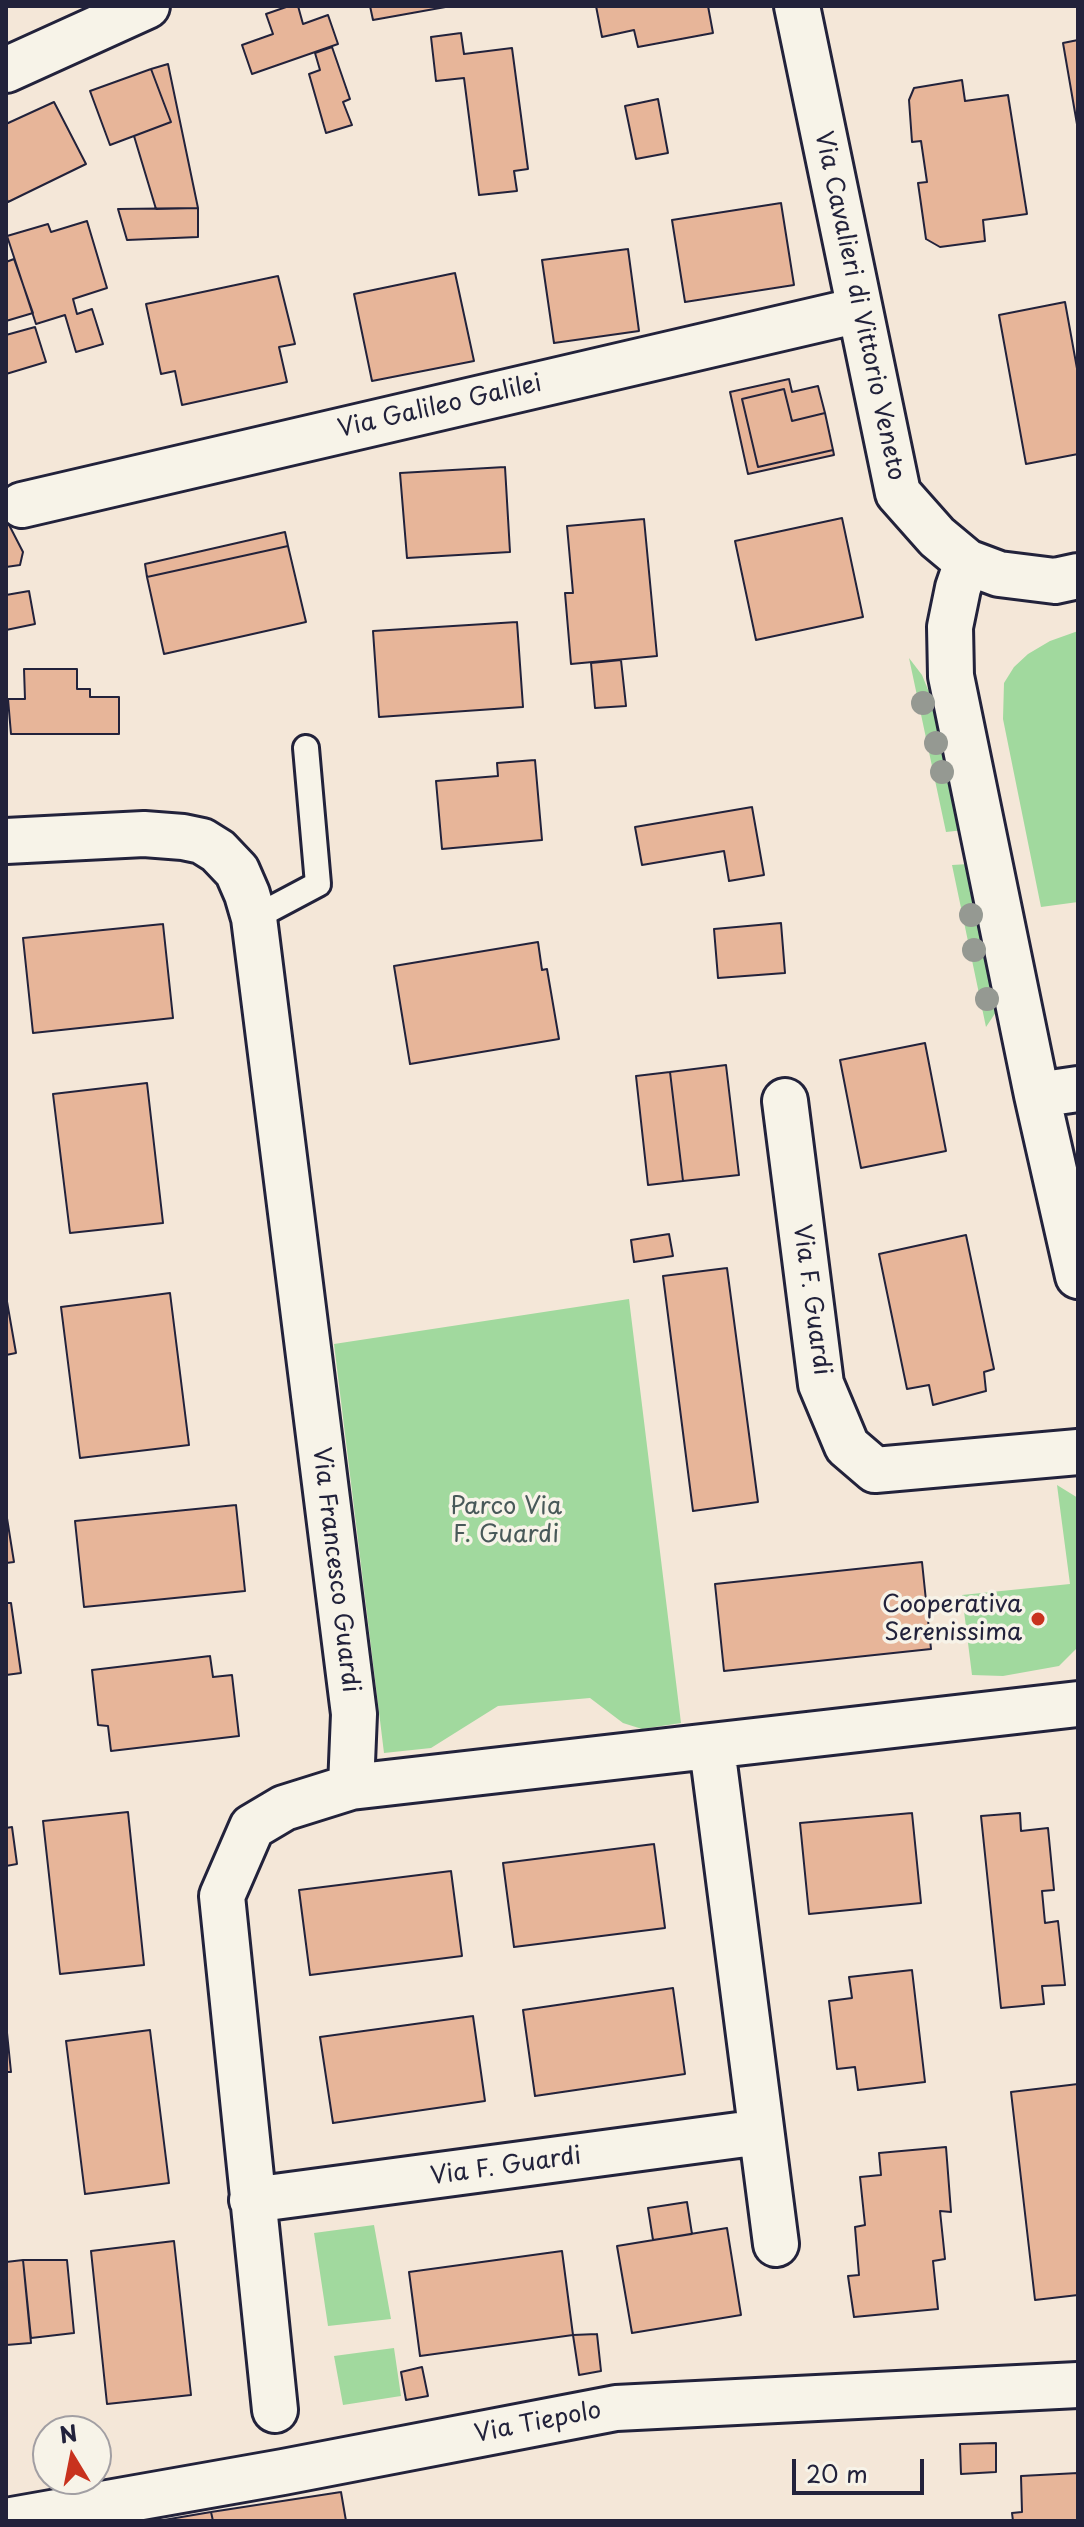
<!DOCTYPE html>
<style>
body{margin:0}
#map{position:relative;width:1084px;height:2527px;overflow:hidden;background:#f4e7d8;font-family:"Playpen Sans",sans-serif}
canvas{display:block}
.frame{position:absolute;inset:0;border:8px solid #22223b;pointer-events:none}
.north{position:absolute;left:32px;top:2415px;width:80px;height:80px;box-sizing:border-box;background:#f7f3e8;border:2px solid #a29fa3;border-radius:50%;rotate:350deg;font-size:22px;font-weight:700;line-height:32px;text-align:center;color:#22223b}
.north::after{content:'';display:block;margin:auto;width:28px;height:36px;background:#c8321e;clip-path:polygon(50% 0,100% 100%,50% 72%,0 100%)}
.scale{position:absolute;left:792px;top:2459px;width:132px;height:36px;box-sizing:border-box;border:4px solid #22223b;border-top:0;padding-left:10px;font-size:24px;line-height:28px;white-space:nowrap;color:#22223b;-webkit-text-stroke:6px #f7f3e8;paint-order:stroke}
</style>
<div id="map">
<canvas width="1084" height="2527"></canvas>
<div class="frame"></div>
<div class="north">N</div>
<div class="scale">20 m</div>
</div>
<script>
const ctx = document.querySelector('canvas').getContext('2d');
ctx.lineJoin = 'round';
function fillPath(path, color) {
  ctx.fillStyle = color;
  ctx.fill(path, 'evenodd');
}
function poly(rows) {
  const path = new Path2D();
  for (const r of rows) {
    path.moveTo(r[0], r[1]);
    for (let i = 2; i < r.length; i += 2) path.lineTo(r[i], r[i + 1]);
  }
  return path;
}
function strokePath(path, color, width, dash) {
  ctx.strokeStyle = color;
  ctx.lineWidth = width;
  ctx.lineCap = dash ? 'butt' : 'round';
  ctx.setLineDash(dash || []);
  ctx.stroke(path);
}
function write(font, color, halo, rows, align = 'center') {
  ctx.font = font + ' "Playpen Sans",sans-serif';
  ctx.lineWidth = 7;
  ctx.setLineDash([]);
  ctx.textBaseline = 'middle';
  ctx.strokeStyle = halo;
  ctx.fillStyle = color;
  for (const [text, x, y, turn = 0] of rows) {
    ctx.save();
    ctx.translate(x, y);
    ctx.rotate((+turn || 0) * Math.PI / 180);
    ctx.textAlign = isNaN(turn) ? turn : align;
    if (halo) ctx.strokeText(text, 0, 0);
    ctx.fillText(text, 0, 0);
    ctx.restore();
  }
}
const green = poly([
 [1078,631,1078,902,1041,907,1003,719,1004,683,1014,667,1028,654,1050,641],
 [909,658,922,675,931,697,964,830,946,832],
 [969,864,998,1009,986,1027,952,865],
 [629,1299,681,1723,642,1729,623,1723,590,1698,498,1706,431,1748,384,1753,334,1344],
 [1057,1485,1078,1498,1078,1647,1059,1666,1003,1676,972,1675,962,1595,1070,1584],
 [374,2225,391,2319,328,2326,314,2233],
 [394,2348,401,2396,343,2405,334,2356]
]);
const building = poly([
 [289,6,298,6,303,24,328,15,338,44,252,74,242,45,273,34,266,14,289,6],
 [370,6,451,6,373,20,370,6],
 [596,6,708,6,713,33,638,47,634,30,602,37,596,6],
 [461,33,464,54,512,48,528,169,514,171,517,191,479,195,464,78,436,81,431,37,461,33],
 [1078,40,1078,130,1063,43,1078,40],
 [332,47,350,99,343,102,352,125,326,133,309,74,320,70,315,53,332,47],
 [168,64,198,208,156,209,134,136,171,122,151,69,168,64],
 [151,69,171,122,110,145,90,91,151,69],
 [962,80,965,101,1008,95,1027,214,983,220,985,241,940,247,926,239,918,183,927,182,921,141,912,142,909,100,914,88,962,80],
 [658,99,668,153,636,159,625,106,658,99],
 [54,102,86,164,8,202,6,197,6,124,54,102],
 [781,203,794,285,685,302,672,220,781,203],
 [198,208,198,237,127,240,118,209,198,208],
 [87,221,107,288,73,299,77,314,92,309,103,344,76,352,65,315,36,324,7,236,48,224,51,232,87,221],
 [628,249,639,331,554,343,542,260,628,249],
 [14,259,33,313,6,321,6,262,14,259],
 [455,273,474,361,372,381,354,294,455,273],
 [278,276,295,344,279,347,287,382,182,405,175,371,161,374,146,304,278,276],
 [1065,302,1078,374,1078,454,1026,464,999,315,1065,302],
 [35,327,46,362,6,374,6,335,35,327],
 [789,379,792,392,818,386,825,413,792,421,784,389,742,399,758,467,833,450,834,455,748,474,730,392,789,379],
 [784,389,792,421,825,413,833,450,758,467,742,399,784,389],
 [505,467,510,552,407,558,400,473,505,467],
 [842,518,863,617,756,640,735,541,842,518],
 [6,519,23,552,20,565,6,567,6,519],
 [644,519,657,656,571,664,565,593,573,593,567,526,644,519],
 [285,532,288,546,147,577,145,564,285,532],
 [288,546,306,622,164,654,147,577,288,546],
 [29,591,35,624,6,630,6,595,29,591],
 [517,622,523,707,379,717,373,631,517,622],
 [621,660,626,706,595,708,591,663,621,660],
 [24,669,77,669,77,689,90,689,90,697,119,697,119,734,11,734,8,699,25,699,24,669],
 [535,760,542,840,442,849,436,781,498,776,497,763,535,760],
 [752,807,764,875,729,881,724,851,642,865,635,827,752,807],
 [781,923,785,973,718,978,714,929,781,923],
 [163,924,173,1018,33,1033,23,938,163,924],
 [538,942,542,970,547,969,559,1039,410,1064,394,966,538,942],
 [925,1043,946,1151,861,1168,840,1060,925,1043],
 [726,1065,739,1175,683,1181,670,1072,726,1065],
 [670,1072,683,1181,648,1185,636,1076,670,1072],
 [147,1083,163,1223,70,1233,53,1094,147,1083],
 [669,1234,673,1256,634,1262,631,1240,669,1234],
 [966,1235,994,1369,984,1372,986,1391,933,1405,929,1385,907,1389,879,1254,966,1235],
 [727,1268,758,1502,693,1511,663,1276,727,1268],
 [170,1293,189,1445,80,1458,61,1307,170,1293],
 [6,1296,16,1353,6,1355,6,1296],
 [236,1505,245,1591,84,1607,75,1521,236,1505],
 [6,1512,14,1562,6,1563,6,1512],
 [922,1562,931,1649,724,1671,715,1584,922,1562],
 [6,1603,11,1603,21,1673,6,1675,6,1603],
 [210,1656,213,1677,232,1675,239,1736,111,1751,108,1726,98,1725,92,1670,210,1656],
 [128,1812,144,1965,60,1974,43,1821,128,1812],
 [912,1813,921,1903,809,1914,800,1823,912,1813],
 [1020,1813,1021,1831,1048,1828,1054,1890,1042,1891,1045,1923,1058,1921,1065,1985,1042,1986,1044,2004,1001,2008,981,1816,1020,1813],
 [12,1827,17,1864,6,1866,6,1828,12,1827],
 [654,1844,665,1928,514,1947,503,1863,654,1844],
 [451,1871,462,1956,310,1975,299,1890,451,1871],
 [912,1970,925,2082,858,2090,855,2067,837,2069,829,2001,852,1998,849,1977,912,1970],
 [673,1988,685,2074,535,2096,523,2010,673,1988],
 [473,2016,485,2101,333,2123,320,2037,473,2016],
 [6,2023,11,2072,6,2072,6,2023],
 [150,2030,169,2183,85,2194,66,2041,150,2030],
 [1078,2084,1078,2295,1035,2300,1011,2092,1078,2084],
 [946,2147,951,2212,940,2211,945,2259,933,2261,938,2309,854,2317,848,2276,859,2275,855,2227,865,2225,860,2177,881,2175,879,2153,946,2147],
 [687,2202,692,2234,653,2240,648,2208,687,2202],
 [727,2228,741,2315,632,2333,617,2246,727,2228],
 [174,2241,191,2395,107,2404,91,2251,174,2241],
 [562,2251,573,2335,420,2356,409,2272,562,2251],
 [23,2260,67,2260,74,2333,31,2338,23,2260],
 [23,2260,31,2343,6,2345,6,2262,23,2260],
 [597,2334,601,2371,579,2375,573,2335,597,2334],
 [422,2367,428,2396,406,2400,401,2372,422,2367],
 [996,2443,996,2472,961,2474,960,2444,996,2443],
 [1078,2473,1078,2521,1013,2521,1012,2513,1022,2512,1021,2476,1078,2473],
 [341,2492,346,2521,213,2521,211,2512,341,2492],
 [211,2512,213,2521,158,2521,211,2512]
]);
const lane = poly([
 [254,918,318,884,306,748]
]);
const street = poly([
 [797,6,898,493,937,537,967,562,999,574,1055,581,1078,576],
 [22,505,859,310],
 [967,562,958,588,950,627,951,676,1037,1095,1078,1276],
 [6,841,144,834,183,837,202,841,218,851,237,871,247,894,254,918,354,1714,351,1787,1078,1704],
 [1037,1095,1078,1089],
 [785,1101,821,1384,847,1446,875,1470,1078,1452],
 [712,1748,776,2244],
 [252,2200,761,2132],
 [275,2410,222,1896,252,1827,284,1808,351,1787],
 [6,2521,283,2472,616,2408,1078,2385]
]);
const secondary = poly([
 [6,70,147,6]
]);
const trees = [
 [923,703],
 [936,743],
 [942,772],
 [971,915],
 [974,950],
 [987,999]
];
const markers = [
 [1038,1619,8,"#c8321e"]
];
const streetNames = [
 ["Via Cavalieri di Vittorio Veneto",859,306,78],
 ["Via Galileo Galilei",440,407,-13],
 ["Via F. Guardi",811,1300,82],
 ["Via Francesco Guardi",335,1570,83],
 ["Via F. Guardi",506,2167,-8],
 ["Via Tiepolo",538,2423,-11]
];
const parkNames = [
 ["Parco Via",506,1507],
 ["F. Guardi",506,1535]
];
const poiNames = [
 ["Cooperativa",1022,1605],
 ["Serenissima",1022,1633]
];
fillPath(green, '#a1d99e');
fillPath(building, '#e7b599');
strokePath(building, '#22223b', 2);
strokePath(lane, '#22223b', 30);
strokePath(street, '#22223b', 50);
strokePath(secondary, '#22223b', 50);
strokePath(lane, '#f7f3e8', 24);
strokePath(street, '#f7f3e8', 44);
strokePath(secondary, '#f7f3e8', 44);
ctx.fillStyle = '#959992';
for (const [x, y] of trees) {
  ctx.beginPath();
  ctx.arc(x, y, 12, 0, 2 * Math.PI);
  ctx.fill();
}
for (const [x, y, r, color] of markers) {
  const dot = new Path2D();
  dot.arc(x, y, r, 0, 2 * Math.PI);
  ctx.fillStyle = color;
  ctx.fill(dot);
  strokePath(dot, '#f7f3e8', 3);
}
write('24px', '#22223b', '#f7f3e8', streetNames);
write('24px', '#485959', '#f7f3e8', parkNames);
write('24px', '#22223b', '#f7f3e8', poiNames, 'right');
</script>
